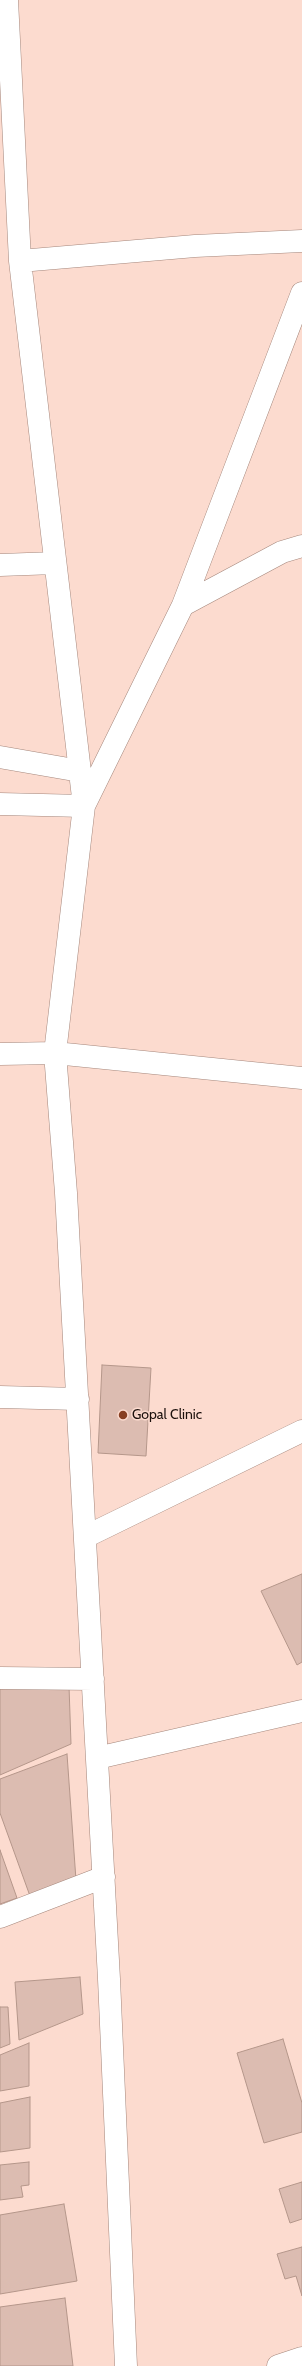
<!DOCTYPE html>
<style>
body{margin:0}
canvas{display:block;background:#fcdbcf}
</style>
<canvas width="302" height="2366"></canvas>
<script>
const ctx = document.querySelector('canvas').getContext('2d');
ctx.lineJoin = 'round';
function fillPath(path, color) {
  ctx.fillStyle = color;
  ctx.fill(path, 'evenodd');
}
function poly(rows) {
  const path = new Path2D();
  for (const r of rows) {
    path.moveTo(r[0], r[1]);
    for (let i = 2; i < r.length; i += 2) path.lineTo(r[i], r[i + 1]);
  }
  return path;
}
function strokePath(path, color, width, dash) {
  ctx.strokeStyle = color;
  ctx.lineWidth = width;
  ctx.lineCap = dash ? 'butt' : 'round';
  ctx.setLineDash(dash || []);
  ctx.stroke(path);
}
function write(font, color, halo, rows, align = 'center') {
  ctx.font = font + ' Cabin,sans-serif';
  ctx.lineWidth = 3;
  ctx.setLineDash([]);
  ctx.textBaseline = 'middle';
  ctx.strokeStyle = halo;
  ctx.fillStyle = color;
  for (const [text, x, y, turn = 0] of rows) {
    ctx.save();
    ctx.translate(x, y);
    ctx.rotate((+turn || 0) * Math.PI / 180);
    ctx.textAlign = isNaN(turn) ? turn : align;
    if (halo) ctx.strokeText(text, 0, 0);
    ctx.fillText(text, 0, 0);
    ctx.restore();
  }
}
const building = poly([
 [102,1365,151,1368,146,1456,98,1453,102,1365],
 [302,1574,302,1662,297,1665,261,1591,302,1574],
 [69,1686,71,1744,0,1775,0,1688,69,1686],
 [67,1754,76,1880,30,1896,0,1813,0,1779,67,1754],
 [0,1850,17,1898,0,1904,0,1850],
 [80,1977,83,2014,19,2040,15,1982,80,1977],
 [0,2007,8,2007,10,2044,0,2048,0,2007],
 [283,2039,302,2103,302,2132,264,2143,237,2053,283,2039],
 [29,2043,29,2086,0,2091,0,2055,29,2043],
 [30,2097,30,2148,0,2152,0,2103,30,2097],
 [29,2162,29,2185,21,2186,23,2197,0,2200,0,2165,29,2162],
 [302,2182,302,2219,290,2223,279,2189,302,2182],
 [64,2204,77,2281,0,2294,0,2215,64,2204],
 [302,2247,302,2296,296,2276,285,2279,277,2254,302,2247],
 [65,2298,73,2366,0,2366,0,2307,65,2298]
]);
const street = poly([
 [20,261,195,246,302,241],
 [302,546,282,552,183,605,84,806,55,1053,302,1078],
 [0,565,55,563],
 [183,605,302,293],
 [0,757,80,771],
 [0,804,84,806,20,261,7,0],
 [0,1054,55,1053,66,1193,109,1979,126,2366],
 [0,1397,78,1399],
 [85,1537,302,1431],
 [0,1678,93,1679],
 [97,1758,302,1711],
 [0,1917,104,1877],
 [278,2366,302,2358]
]);
const markers = [
 [123,1415,5,"#873f22"]
];
const poiNames = [
 ["Gopal Clinic",132,1415]
];
fillPath(building, '#dcbcb1');
strokePath(building, '#b5978b', 1);
strokePath(street, '#a5877c', 23);
strokePath(street, '#fff', 22);
for (const [x, y, r, color] of markers) {
  const dot = new Path2D();
  dot.arc(x, y, r, 0, 2 * Math.PI);
  ctx.fillStyle = color;
  ctx.fill(dot);
  strokePath(dot, '#fcdbcf', 1.5);
}
write('14px', '#1c110d', '#fcdbcf', poiNames, 'left');
</script>
